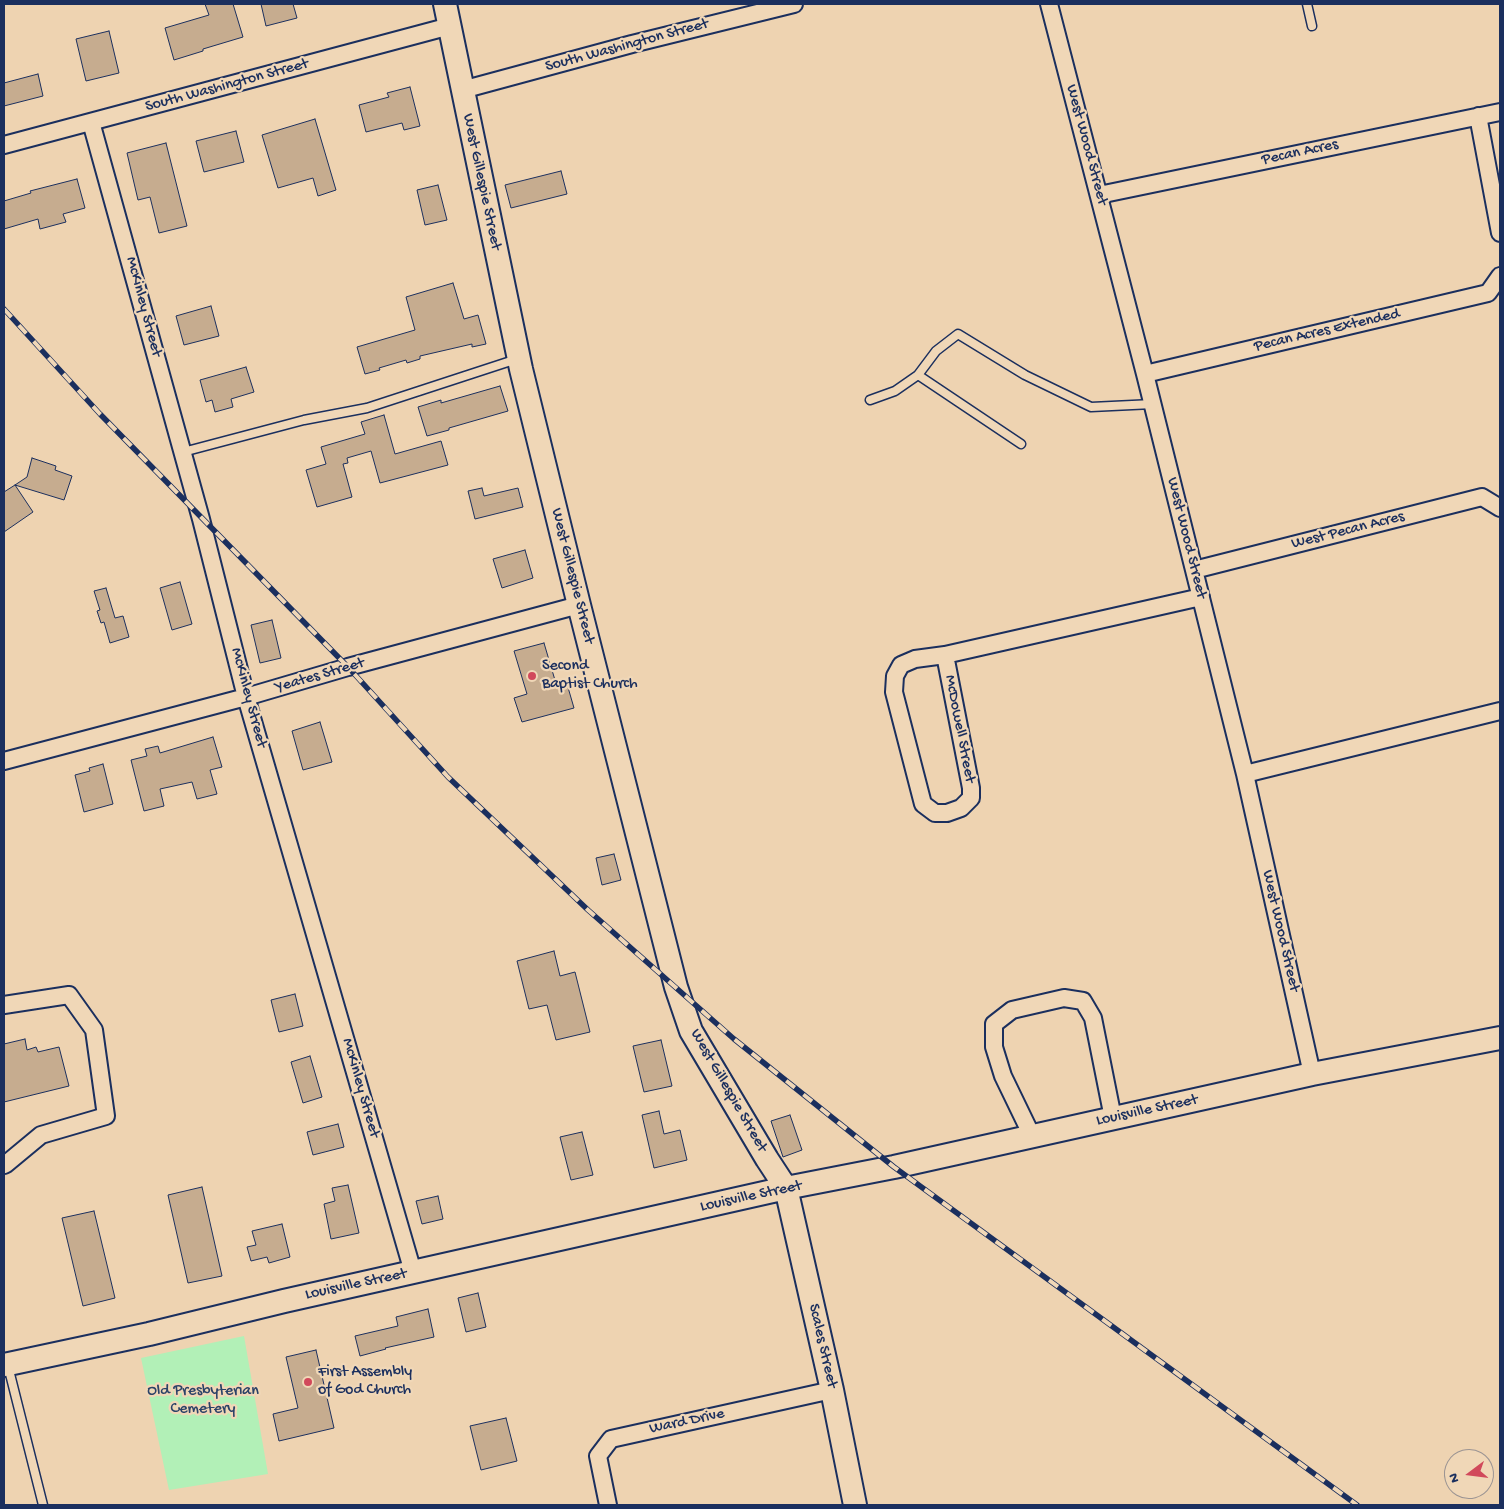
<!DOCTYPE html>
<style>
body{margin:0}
#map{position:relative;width:1504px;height:1509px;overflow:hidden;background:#eed3b1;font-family:"Gochi Hand",sans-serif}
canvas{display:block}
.frame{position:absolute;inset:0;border:5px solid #1b2f5e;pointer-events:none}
.north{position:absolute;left:1444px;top:1449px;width:50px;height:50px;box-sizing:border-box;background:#f0d7b7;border:1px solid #9b9493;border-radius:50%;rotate:255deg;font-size:14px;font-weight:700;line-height:20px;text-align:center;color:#1b2f5e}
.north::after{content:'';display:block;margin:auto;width:18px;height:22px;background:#d1495b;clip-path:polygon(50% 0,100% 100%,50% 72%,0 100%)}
</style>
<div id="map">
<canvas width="1504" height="1509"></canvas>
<div class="frame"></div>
<div class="north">N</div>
</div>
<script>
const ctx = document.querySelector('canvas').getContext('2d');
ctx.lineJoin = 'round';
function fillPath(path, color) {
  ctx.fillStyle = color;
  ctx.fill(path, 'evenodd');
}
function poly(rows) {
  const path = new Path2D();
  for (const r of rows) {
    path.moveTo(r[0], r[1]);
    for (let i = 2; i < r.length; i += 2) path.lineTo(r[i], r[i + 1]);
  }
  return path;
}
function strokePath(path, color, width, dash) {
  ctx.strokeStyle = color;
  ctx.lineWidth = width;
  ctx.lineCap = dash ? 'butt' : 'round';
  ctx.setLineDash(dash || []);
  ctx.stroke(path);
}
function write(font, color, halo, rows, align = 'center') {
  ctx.font = font + ' "Gochi Hand",sans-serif';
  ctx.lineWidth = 4.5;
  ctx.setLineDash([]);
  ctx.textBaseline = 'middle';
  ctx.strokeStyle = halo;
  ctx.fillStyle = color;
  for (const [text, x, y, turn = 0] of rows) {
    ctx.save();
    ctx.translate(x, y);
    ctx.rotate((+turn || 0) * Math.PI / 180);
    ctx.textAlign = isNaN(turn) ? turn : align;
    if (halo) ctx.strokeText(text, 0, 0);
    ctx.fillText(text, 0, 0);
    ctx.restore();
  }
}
const green = poly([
 [244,1336,268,1474,169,1490,141,1358]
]);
const building = poly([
 [205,4,233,4,243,37,203,49,203,51,174,60,165,28,209,15,205,4],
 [261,4,293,4,297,18,266,26,261,4],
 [109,31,119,73,86,81,76,39,109,31],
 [38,74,43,96,4,106,4,83,38,74],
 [410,87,420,126,404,130,402,123,366,132,359,105,389,97,387,93,410,87],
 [315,119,336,190,318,196,313,178,278,188,262,135,315,119],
 [236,131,244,162,204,172,196,141,236,131],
 [166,143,187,226,159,233,150,197,138,200,127,153,166,143],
 [561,171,567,194,511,208,505,185,561,171],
 [77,179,85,208,63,214,66,222,40,229,38,219,4,229,4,201,31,193,30,191,77,179],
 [438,185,447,220,425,225,417,190,438,185],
 [453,283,464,319,478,315,486,344,472,347,472,344,420,356,420,359,407,363,406,360,379,368,380,370,365,374,357,347,415,330,406,297,453,283],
 [211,306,219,336,184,345,176,316,211,306],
 [246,367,254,392,231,399,233,407,215,412,212,400,206,402,200,380,246,367],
 [500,386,508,411,449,428,449,430,427,436,418,407,441,400,441,403,500,386],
 [384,415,395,454,441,441,448,465,380,483,371,451,347,458,348,463,343,464,352,497,317,507,306,470,326,464,321,447,365,434,361,422,384,415],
 [32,458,56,466,55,470,72,476,64,500,15,485,27,477,32,458],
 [15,485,33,512,4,532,4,492,15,485],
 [482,488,484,496,518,488,523,507,475,519,468,491,482,488],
 [525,550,533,578,502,588,493,559,525,550],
 [180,582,192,624,172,630,160,588,180,582],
 [106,588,115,618,123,616,129,637,110,643,104,622,101,623,97,611,100,610,94,591,106,588],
 [272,620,281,658,260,663,251,625,272,620],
 [544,643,557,687,567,684,574,708,522,722,514,698,527,694,514,651,544,643],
 [320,722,332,762,303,770,292,731,320,722],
 [213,737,222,767,210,770,217,794,197,799,192,782,160,789,164,806,144,811,131,760,147,756,145,749,158,746,160,753,213,737],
 [103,764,113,804,84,812,75,775,90,771,89,768,103,764],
 [614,854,621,880,602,885,596,858,614,854],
 [554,951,560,976,575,972,590,1032,556,1040,547,1005,529,1009,517,961,554,951],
 [295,994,303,1026,279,1032,271,1000,295,994],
 [25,1039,27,1050,36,1047,38,1052,59,1047,69,1086,4,1102,4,1044,25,1039],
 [661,1040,672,1086,644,1092,633,1046,661,1040],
 [310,1056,322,1097,303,1103,291,1062,310,1056],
 [659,1111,664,1134,680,1130,687,1160,654,1168,642,1115,659,1111],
 [790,1115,802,1150,783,1157,771,1121,790,1115],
 [338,1124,344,1147,313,1155,307,1132,338,1124],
 [582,1132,593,1175,571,1180,560,1137,582,1132],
 [348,1185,359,1233,331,1239,324,1204,335,1201,332,1188,348,1185],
 [202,1187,222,1276,188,1283,168,1195,202,1187],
 [438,1196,443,1219,422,1224,416,1201,438,1196],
 [94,1211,115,1298,83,1306,62,1218,94,1211],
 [282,1224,290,1257,269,1263,267,1257,251,1261,247,1247,256,1245,252,1231,282,1224],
 [478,1293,486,1327,466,1332,458,1298,478,1293],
 [428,1309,434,1337,385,1348,386,1349,360,1356,355,1336,398,1326,396,1317,428,1309],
 [316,1350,334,1428,279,1441,273,1414,298,1408,286,1357,316,1350],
 [506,1418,517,1461,481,1470,470,1426,506,1418]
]);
const lane = poly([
 [1307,4,1312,26],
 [918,375,1021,444],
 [870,400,895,391,918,375,936,351,958,334,1025,375,1091,407,1153,404],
 [183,452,304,420,367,408,517,359],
 [8,1366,43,1505]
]);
const street = poly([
 [1049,4,1145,374,1245,774,1312,1074],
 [462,90,632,44,794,4],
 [1478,116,1500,233],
 [91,122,201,519,246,697,413,1272],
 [4,145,450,26],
 [1099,195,1500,112],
 [1145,374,1488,293,1500,276],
 [1194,570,1482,497,1500,508],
 [945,655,971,788,971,798,961,808,947,813,935,813,923,804,894,692,895,676,901,665,915,659,945,655],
 [945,655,1201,597],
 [4,761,246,697,348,667,579,605],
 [1245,774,1500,711],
 [4,1005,69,995,94,1030,106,1116,41,1135,6,1164,4,1165],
 [1032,1136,1003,1076,994,1047,994,1024,1012,1010,1064,998,1083,1001,1093,1018,1113,1118],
 [608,1505,598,1456,611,1439,832,1390]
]);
const secondary = poly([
 [445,4,521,369,579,605,676,987,691,1031,767,1159,786,1188,832,1390,855,1505],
 [4,1365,149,1334,284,1301,786,1188,894,1167,1312,1074,1500,1038]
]);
const rail = poly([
 [4,309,100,414,348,667,448,777,588,910,734,1039,894,1167,1357,1505]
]);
const markers = [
 [532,676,5,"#d1495b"],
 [308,1382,5,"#d1495b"]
];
const streetNames = [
 ["South Washington Street",627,46,-15],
 ["South Washington Street",227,86,-15],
 ["West Wood Street",1086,145,75],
 ["Pecan Acres",1300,153,-12],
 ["West Gillespie Street",481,182,78],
 ["McKinley Street",143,307,75],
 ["Pecan Acres Extended",1327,331,-13],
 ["West Pecan Acres",1348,531,-14],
 ["West Wood Street",1186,538,76],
 ["West Gillespie Street",572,576,76],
 ["Yeates Street",320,676,-16],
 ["McKinley Street",248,698,75],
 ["McDowell Street",959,729,79],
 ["West Wood Street",1280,931,77],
 ["McKinley Street",360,1088,74],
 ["West Gillespie Street",728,1091,60],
 ["Louisville Street",1147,1111,-12],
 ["Louisville Street",751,1197,-12],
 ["Louisville Street",356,1285,-12],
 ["Scales Street",822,1346,77],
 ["Ward Drive",687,1422,-12]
];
const poiNames = [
 ["Second",542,667],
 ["Baptist Church",542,685],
 ["First Assembly",318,1373],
 ["of God Church",318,1391]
];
const parkNames = [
 ["Old Presbyterian",203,1392],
 ["Cemetery",203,1410]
];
fillPath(green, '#b2f0b7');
fillPath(building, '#c6ac8f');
strokePath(building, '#1b2f5e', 1);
strokePath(lane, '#1b2f5e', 11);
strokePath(street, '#1b2f5e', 20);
strokePath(secondary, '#1b2f5e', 26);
strokePath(lane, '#f0d7b7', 8);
strokePath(street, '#f0d7b7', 16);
strokePath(secondary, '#f0d7b7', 22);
strokePath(rail, '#1b2f5e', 5.5);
strokePath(rail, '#f0d7b7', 4, [11]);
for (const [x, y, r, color] of markers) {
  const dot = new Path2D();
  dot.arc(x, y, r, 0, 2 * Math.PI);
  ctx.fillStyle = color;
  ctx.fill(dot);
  strokePath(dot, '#f0d7b7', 2);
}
write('16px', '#1b2f5e', '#f0d7b7', streetNames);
write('16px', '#1b2f5e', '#f0d7b7', poiNames, 'left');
write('16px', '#2a4267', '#f0d7b7', parkNames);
</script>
